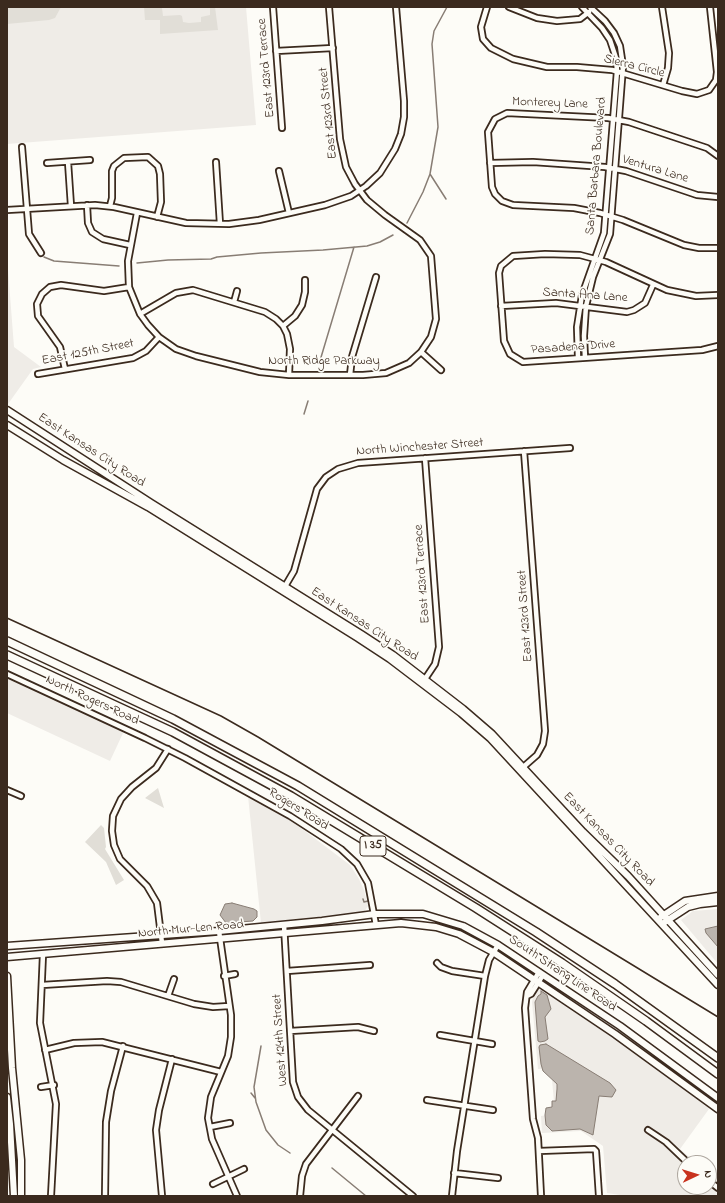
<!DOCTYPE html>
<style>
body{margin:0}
#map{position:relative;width:725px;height:1203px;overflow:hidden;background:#fdfcf7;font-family:"Indie Flower",sans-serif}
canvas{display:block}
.frame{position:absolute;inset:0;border:8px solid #3b2a1e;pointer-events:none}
.north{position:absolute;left:677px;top:1155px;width:40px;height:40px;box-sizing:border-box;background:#fdfcf7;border:1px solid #afa8a0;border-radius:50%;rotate:86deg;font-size:11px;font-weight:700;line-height:16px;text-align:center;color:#3b2a1e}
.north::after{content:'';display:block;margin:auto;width:14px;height:18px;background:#c8321e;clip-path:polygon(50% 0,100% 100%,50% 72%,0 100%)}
</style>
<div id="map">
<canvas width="725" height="1203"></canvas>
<div class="frame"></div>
<div class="north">N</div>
</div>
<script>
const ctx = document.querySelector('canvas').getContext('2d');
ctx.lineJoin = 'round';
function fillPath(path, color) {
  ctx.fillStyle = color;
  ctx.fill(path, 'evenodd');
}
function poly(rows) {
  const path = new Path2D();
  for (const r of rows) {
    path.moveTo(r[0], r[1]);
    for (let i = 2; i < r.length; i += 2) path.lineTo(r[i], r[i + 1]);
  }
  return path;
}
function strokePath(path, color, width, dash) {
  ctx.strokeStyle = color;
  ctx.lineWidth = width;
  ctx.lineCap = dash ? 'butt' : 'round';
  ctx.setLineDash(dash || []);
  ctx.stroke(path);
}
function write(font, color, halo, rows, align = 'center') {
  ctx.font = font + ' "Indie Flower",sans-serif';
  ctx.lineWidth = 3.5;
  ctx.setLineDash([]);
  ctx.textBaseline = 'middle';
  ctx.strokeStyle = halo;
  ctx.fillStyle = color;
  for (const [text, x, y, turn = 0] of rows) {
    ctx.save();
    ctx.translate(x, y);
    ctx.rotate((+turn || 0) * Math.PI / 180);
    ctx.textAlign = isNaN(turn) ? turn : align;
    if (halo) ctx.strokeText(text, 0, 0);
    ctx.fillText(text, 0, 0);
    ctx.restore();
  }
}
const built = poly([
 [7,7,246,7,256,125,7,144],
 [7,256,14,347,41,367,33,369,8,404],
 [7,677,124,731,110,761,7,713],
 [248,796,289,819,350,865,359,879,364,890,368,906,364,912,261,923],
 [718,909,718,964,681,920,693,911],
 [535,984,613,1037,707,1105,709,1109,680,1149,696,1163,685,1163,685,1187,709,1187,709,1174,718,1182,718,1196,626,1196,607,1193,603,1146,581,1131,542,1133,541,1116,555,1114,551,1068,538,1069,532,1002]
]);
const green = poly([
 [7,7,61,7,55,18,49,20,7,24],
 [144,7,162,8,163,16,180,15,182,16,183,22,189,23,201,22,201,17,210,15,210,7,215,7,218,30,160,34,160,20,145,20],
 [158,788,164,808,145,798],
 [101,825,104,828,106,847,105,849,124,880,116,885,106,862,85,842]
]);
const water = poly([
 [232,903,254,909,257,911,257,917,253,921,226,923,220,915,225,904,232,903],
 [718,926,718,947,706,933,705,929,718,926],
 [541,991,547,995,551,1009,545,1017,548,1039,545,1041,540,1042,538,1041,535,1002,538,996,541,994,541,991],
 [546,1044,610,1083,616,1090,612,1097,599,1096,593,1135,580,1129,552,1131,546,1125,545,1115,546,1108,552,1107,552,1101,556,1101,557,1089,557,1084,543,1071,541,1064,539,1047,540,1045,546,1044]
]);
const stream = poly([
 [430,174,446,199],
 [407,223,423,192,430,174,438,127,432,44,434,31,447,7],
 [44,257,54,261,119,266],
 [137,263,168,260,211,259,217,257,261,253,323,250,367,246,380,242,393,235],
 [319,364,354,247],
 [304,414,308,401],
 [363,899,364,902,368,901],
 [261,1046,254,1087,256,1102,266,1130,278,1145,290,1153],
 [251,1093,255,1098],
 [332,1168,366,1196]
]);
const minor = poly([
 [273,7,282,128],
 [487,7,481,27,483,39,491,48,513,59,547,67,577,67,612,70,682,91,697,94,709,90,716,80,717,72,710,7],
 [509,7,537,18,557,21,580,19,589,12],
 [662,7,669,53,668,68,663,85],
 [276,51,333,48],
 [22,147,29,234,41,253],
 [718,156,707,148,629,122,608,118,507,113,495,119,488,132,492,187,495,194,502,201,513,205,574,208,600,213,623,220,684,245,699,248,718,248],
 [68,162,71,206],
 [216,162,220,224],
 [47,163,90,160],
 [490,163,533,162,605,167,626,171,697,195,718,197],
 [279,171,289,213],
 [87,205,88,223,92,232,103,239,130,245],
 [110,206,112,198,112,171,114,166,124,158,148,157,158,166,160,174,161,202,157,217],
 [7,210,95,205,114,207,186,223,229,224,259,220,325,205,351,196,366,186,380,173,395,149,401,134,404,117,404,101,396,7],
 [137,213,128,261,129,287,140,314,148,325,159,337,176,349,196,356,260,372,289,375,363,375,386,373,409,363,421,352,431,337,436,319,431,256,420,240,385,215,367,200,355,184,346,167,340,139,329,7],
 [718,295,696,296,667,290,606,262,580,255,545,254,513,256,501,266,499,273,504,341,510,354,523,362,702,350,718,346],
 [234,302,237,291],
 [501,306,556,303,627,312,634,310,645,303,653,285],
 [140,314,176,293,193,290,265,312,276,319,283,326,287,334,290,349,289,375],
 [283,326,295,316,302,305,305,292,305,280],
 [421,352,441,370],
 [578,358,577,327,582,295,604,233,617,71,616,58,610,40,602,28,582,7],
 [585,358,584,336,586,306,593,277,610,234,623,66,620,46,614,33,605,21,590,7],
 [65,369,60,347,38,316,37,304,42,294,50,287,61,285,104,291,129,287],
 [38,374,133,358,146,351,159,337],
 [350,375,352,357,376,277],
 [284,588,294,571,317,489,326,477,338,469,358,463,570,448],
 [7,674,145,738,185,758,290,816,341,849,357,864,368,883,376,925],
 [423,682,435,664,439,647,425,458],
 [521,769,537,755,543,744,545,731,524,451],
 [7,790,21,796],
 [284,925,293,1082,298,1097,308,1110,413,1196],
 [219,931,231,1015,231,1037,228,1056,211,1097,208,1118,212,1139,237,1196],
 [162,943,157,903,147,886,120,859,114,845,112,831,113,816,121,799,132,787,156,768,168,749],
 [43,954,40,1023,56,1104,51,1196],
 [437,963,441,967,452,971,485,976],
 [287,971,370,965],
 [539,972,527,992,525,1008,533,1119,538,1138,541,1196],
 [224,976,235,974],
 [42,985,107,981,121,982,194,1004,213,1007,229,1006],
 [168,996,174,979],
 [527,996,531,994,543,975],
 [290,1031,358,1027,374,1031],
 [440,1035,492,1044],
 [45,1050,74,1043,102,1042,221,1072],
 [41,1087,54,1085],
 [427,1100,493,1110],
 [210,1127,230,1123],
 [648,1130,666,1142,688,1163],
 [539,1151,594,1149,596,1151,599,1196],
 [454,1173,498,1178],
 [709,1181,718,1188],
 [213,1184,244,1169],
 [105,1196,106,1122,111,1091,123,1046],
 [162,1196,156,1130,159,1110,172,1059],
 [300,1196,302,1176,306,1164,358,1096],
 [452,1196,457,1151,485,976,489,960,498,945]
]);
const major = poly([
 [7,410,151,503,361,634,393,655,463,709,492,734,583,832,628,876,718,975],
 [7,425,63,460,148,507,358,638,390,659,461,713,490,738,718,985],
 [661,917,685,901,718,896],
 [665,922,688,907,700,904,718,902],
 [7,946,219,931,322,921,375,914,423,914,463,926,498,945,620,1026,718,1098],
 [7,957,401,923,436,927,459,934,493,952,615,1034,718,1109],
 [7,976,12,1068,21,1160,21,1196],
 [7,1097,10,1124,14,1196]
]);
const highway = poly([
 [7,641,173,719,298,786,536,932,615,984,718,1058],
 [7,655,173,732,291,796,476,908,562,963,646,1021,718,1074]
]);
const rail = poly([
 [7,618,221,716,258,737,718,1017]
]);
const shields = [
 [373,846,26]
];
const shieldNames = [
 ["I 35",373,846]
];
const streetNames = [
 ["Sierra Circle",634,67,14],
 ["East 123rd Terrace",267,68,-95],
 ["Monterey Lane",550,104,2],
 ["East 123rd Street",329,113,-96],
 ["Santa Barbara Boulevard",597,166,-85],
 ["Ventura Lane",655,170,17],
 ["Santa Ana Lane",585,296,4],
 ["Pasadena Drive",573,348,-4],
 ["East 125th Street",88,353,-11],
 ["North Ridge Parkway",324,362],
 ["North Winchester Street",420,448,-4],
 ["East Kansas City Road",91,451,33],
 ["East 123rd Terrace",423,574,-94],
 ["East 123rd Street",526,616,-94],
 ["East Kansas City Road",364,625,33],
 ["North Rogers Road",92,701,25],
 ["Rogers Road",298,810,32],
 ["East Kansas City Road",608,840,46],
 ["North Mur-Len Road",191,930,-5],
 ["South Strang Line Road",562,974,34],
 ["West 124th Street",281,1040,-94]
];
fillPath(built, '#efece7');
fillPath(green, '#e1ded7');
fillPath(water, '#bbb4ad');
strokePath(water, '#887d74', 1);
strokePath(stream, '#887d74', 1.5);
strokePath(minor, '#3b2a1e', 8);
strokePath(major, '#3b2a1e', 9);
strokePath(highway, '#3b2a1e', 10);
strokePath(minor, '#fdfcf7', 4.5);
strokePath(major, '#fdfcf7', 6);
strokePath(highway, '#fdfcf7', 7);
strokePath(rail, '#3b2a1e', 1.5);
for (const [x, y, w] of shields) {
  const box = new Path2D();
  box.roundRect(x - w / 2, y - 10, w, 20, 3);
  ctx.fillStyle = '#fdfcf7';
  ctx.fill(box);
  strokePath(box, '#3b2a1e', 1);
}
write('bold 12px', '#3b2a1e', null, shieldNames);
write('13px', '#3b2a1e', '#fdfcf7', streetNames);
</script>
